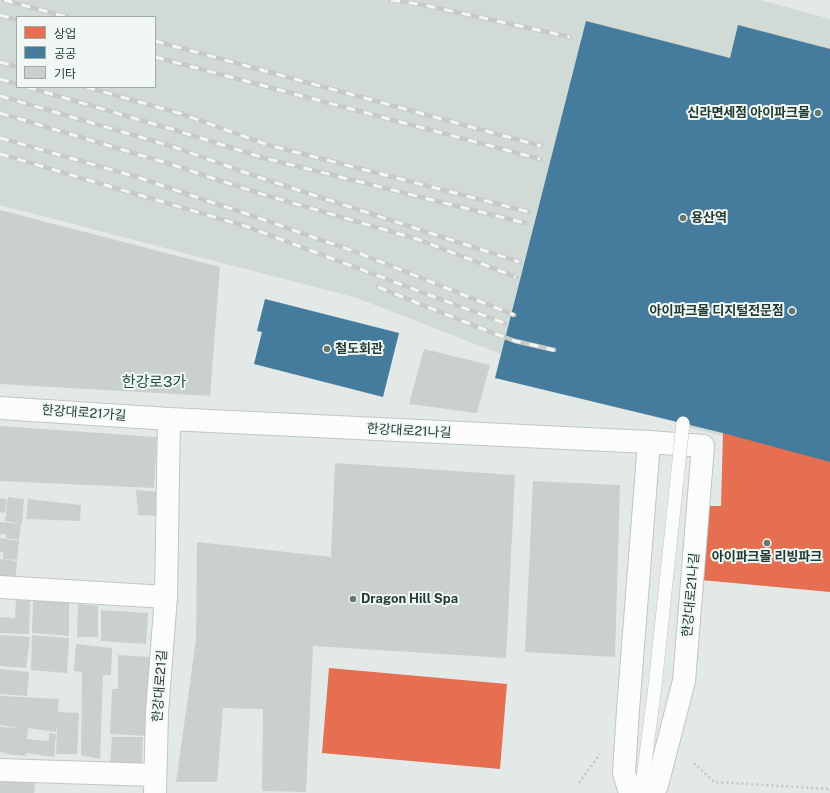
<!DOCTYPE html>
<meta charset="utf-8">
<style>
body{margin:0}
#map{position:relative;width:830px;height:793px;overflow:hidden;background:#e3e9e6;font-family:"Public Sans","Noto Sans KR",sans-serif}
canvas{display:block}
.legend{position:absolute;left:16px;top:16px;width:140px;height:72px;box-sizing:border-box;background:#f1f8f4;border:1px solid #9eaca6;margin:0;padding:5px 7px;list-style:none;font-size:12px;color:#223b32}
.legend li{display:flex;align-items:center;gap:8px;height:20px}
.legend b{width:20px;border:1px solid #9eaca6}
</style>
<div id="map">
<canvas width="830" height="793"></canvas>
<ul class="legend">
<li><b style="height:11px;background:#e76f51"></b>상업</li>
<li><b style="height:11px;background:#457b9d"></b>공공</li>
<li><b style="height:11px;background:#cad0cd"></b>기타</li>
</ul>
</div>
<script>
const ctx = document.querySelector('canvas').getContext('2d');
ctx.lineJoin = 'round';
function fillPath(path, color) {
  ctx.fillStyle = color;
  ctx.fill(path, 'evenodd');
}
function poly(rows) {
  const path = new Path2D();
  for (const r of rows) {
    path.moveTo(r[0], r[1]);
    for (let i = 2; i < r.length; i += 2) path.lineTo(r[i], r[i + 1]);
  }
  return path;
}
function strokePath(path, color, width, dash) {
  ctx.strokeStyle = color;
  ctx.lineWidth = width;
  ctx.lineCap = dash ? 'butt' : 'round';
  ctx.setLineDash(dash || []);
  ctx.stroke(path);
}
function write(font, color, halo, rows, align = 'center') {
  ctx.font = font + ' "Public Sans","Noto Sans KR",sans-serif';
  ctx.lineWidth = 4;
  ctx.setLineDash([]);
  ctx.textBaseline = 'middle';
  ctx.strokeStyle = halo;
  ctx.fillStyle = color;
  for (const [text, x, y, turn = 0] of rows) {
    ctx.save();
    ctx.translate(x, y);
    ctx.rotate((+turn || 0) * Math.PI / 180);
    ctx.textAlign = isNaN(turn) ? turn : align;
    if (halo) ctx.strokeText(text, 0, 0);
    ctx.fillText(text, 0, 0);
    ctx.restore();
  }
}
const built = poly([
 [0,0,760,0,830,19,830,462,691,428,357,298,0,205],
 [17,17,155,17,155,87,17,87]
]);
const shops = poly([
 [823,47,830,49,830,592,701,580,706,506,721,506,723,433,789,178],
 [329,668,507,684,500,769,322,753]
]);
const public = poly([
 [586,21,730,58,738,25,830,49,830,462,723,433,495,378],
 [265,299,399,333,383,397,254,364,262,332,257,331]
]);
const building = poly([
 [0,210,220,267,210,396,0,384],
 [424,349,490,365,477,413,409,404],
 [0,426,157,437,154,488,0,481],
 [335,463,515,475,506,658,313,646,306,792,262,791,263,709,223,708,217,782,176,782,196,640,197,542,331,557],
 [533,481,620,485,615,657,525,652],
 [136,490,160,492,159,516,138,515],
 [8,497,24,499,22,524,5,521],
 [0,498,7,499,5,513,0,512],
 [28,499,81,505,80,521,26,519],
 [0,522,21,524,19,540,6,538,6,534,0,534],
 [0,538,19,541,17,560,3,559,3,552,0,552],
 [0,559,17,561,15,582,1,581,0,574],
 [16,600,30,601,29,634,0,633,0,617,15,618],
 [33,600,69,601,69,636,32,633],
 [78,604,98,606,98,637,77,637],
 [101,610,148,613,146,644,101,641],
 [0,635,30,637,26,668,0,666],
 [32,635,69,638,67,673,31,670],
 [76,644,112,648,111,675,103,675,100,759,81,755,82,672,74,671],
 [118,655,150,657,147,736,110,734,112,689,118,689],
 [0,669,29,672,27,696,0,694],
 [0,696,59,699,58,712,79,713,77,754,56,754,57,726,56,732,28,728,27,739,49,741,49,733,56,734,54,757,26,753,25,756,6,754,6,753,0,752,0,727,20,728,0,725],
 [112,737,143,737,142,765,110,764],
 [0,779,35,781,34,793,0,793]
]);
const path = poly([
 [694,763,714,782,830,789],
 [579,783,600,754]
]);
const lane = poly([
 [641,793,655,686]
]);
const street = poly([
 [0,408,169,419,649,442,703,446,684,681,657,785,653,793],
 [0,587,166,597],
 [0,770,155,775],
 [155,793,157,712,166,597,169,419],
 [630,793,624,773,628,710,649,442]
]);
const rail = poly([
 [4,0,67,17],
 [391,0,424,5,570,37],
 [0,15,17,20],
 [155,41,541,146],
 [155,57,540,159],
 [0,62,17,67],
 [0,79,17,84],
 [27,87,178,131,264,158,525,223],
 [86,87,182,114,268,145,529,212],
 [0,96,174,147,258,177,510,259,519,262],
 [0,113,170,164,255,192,417,239,516,277],
 [0,138,137,177,160,185,250,215,356,252,514,315],
 [0,154,248,227,504,323],
 [378,287,480,328,515,341,554,350]
]);
const laneBridge = poly([
 [655,686,683,423]
]);
const markers = [
 [818,113,4,"#667871"],
 [683,218,4,"#667871"],
 [792,311,4,"#667871"],
 [327,349,4,"#667871"],
 [767,543,4,"#667871"],
 [353,599,4,"#667871"]
];
const poiNames = [
 ["신라면세점 아이파크몰",810,113,"right"],
 ["용산역",691,218],
 ["아이파크몰 디지털전문점",784,311,"right"],
 ["철도회관",335,349],
 ["아이파크몰 리빙파크",767,557,"center"],
 ["Dragon Hill Spa",361,599]
];
const streetNames = [
 ["한강대로21가길",84,413,4],
 ["한강대로21나길",409,431,3],
 ["한강대로21나길",691,595,-85],
 ["한강대로21길",160,686,-86]
];
const quarterNames = [
 ["한강로3가",154,382]
];
fillPath(built, '#d1dad5');
fillPath(shops, '#e76f51');
fillPath(public, '#457b9d');
fillPath(building, '#cad0cd');
strokePath(lane, '#c0c6c3', 14);
strokePath(street, '#c0c6c3', 24);
strokePath(path, '#c0c9c4', 2.5, [2, 3]);
strokePath(lane, '#fbfcfb', 13);
strokePath(street, '#fbfcfb', 22);
strokePath(rail, '#c7cac9', 4.5);
strokePath(rail, '#f1f8f4', 3, [9]);
strokePath(laneBridge, '#c0c6c3', 14, []);
strokePath(laneBridge, '#fbfcfb', 13);
for (const [x, y, r, color] of markers) {
  const dot = new Path2D();
  dot.arc(x, y, r, 0, 2 * Math.PI);
  ctx.fillStyle = color;
  ctx.fill(dot);
  strokePath(dot, '#f1f8f4', 1.5);
}
write('bold 13px', '#223b32', '#f1f8f4', poiNames, 'left');
write('13px', '#223b32', '#f1f8f4', streetNames);
write('15px', '#1e4d3d', '#f1f8f4', quarterNames);
</script>
